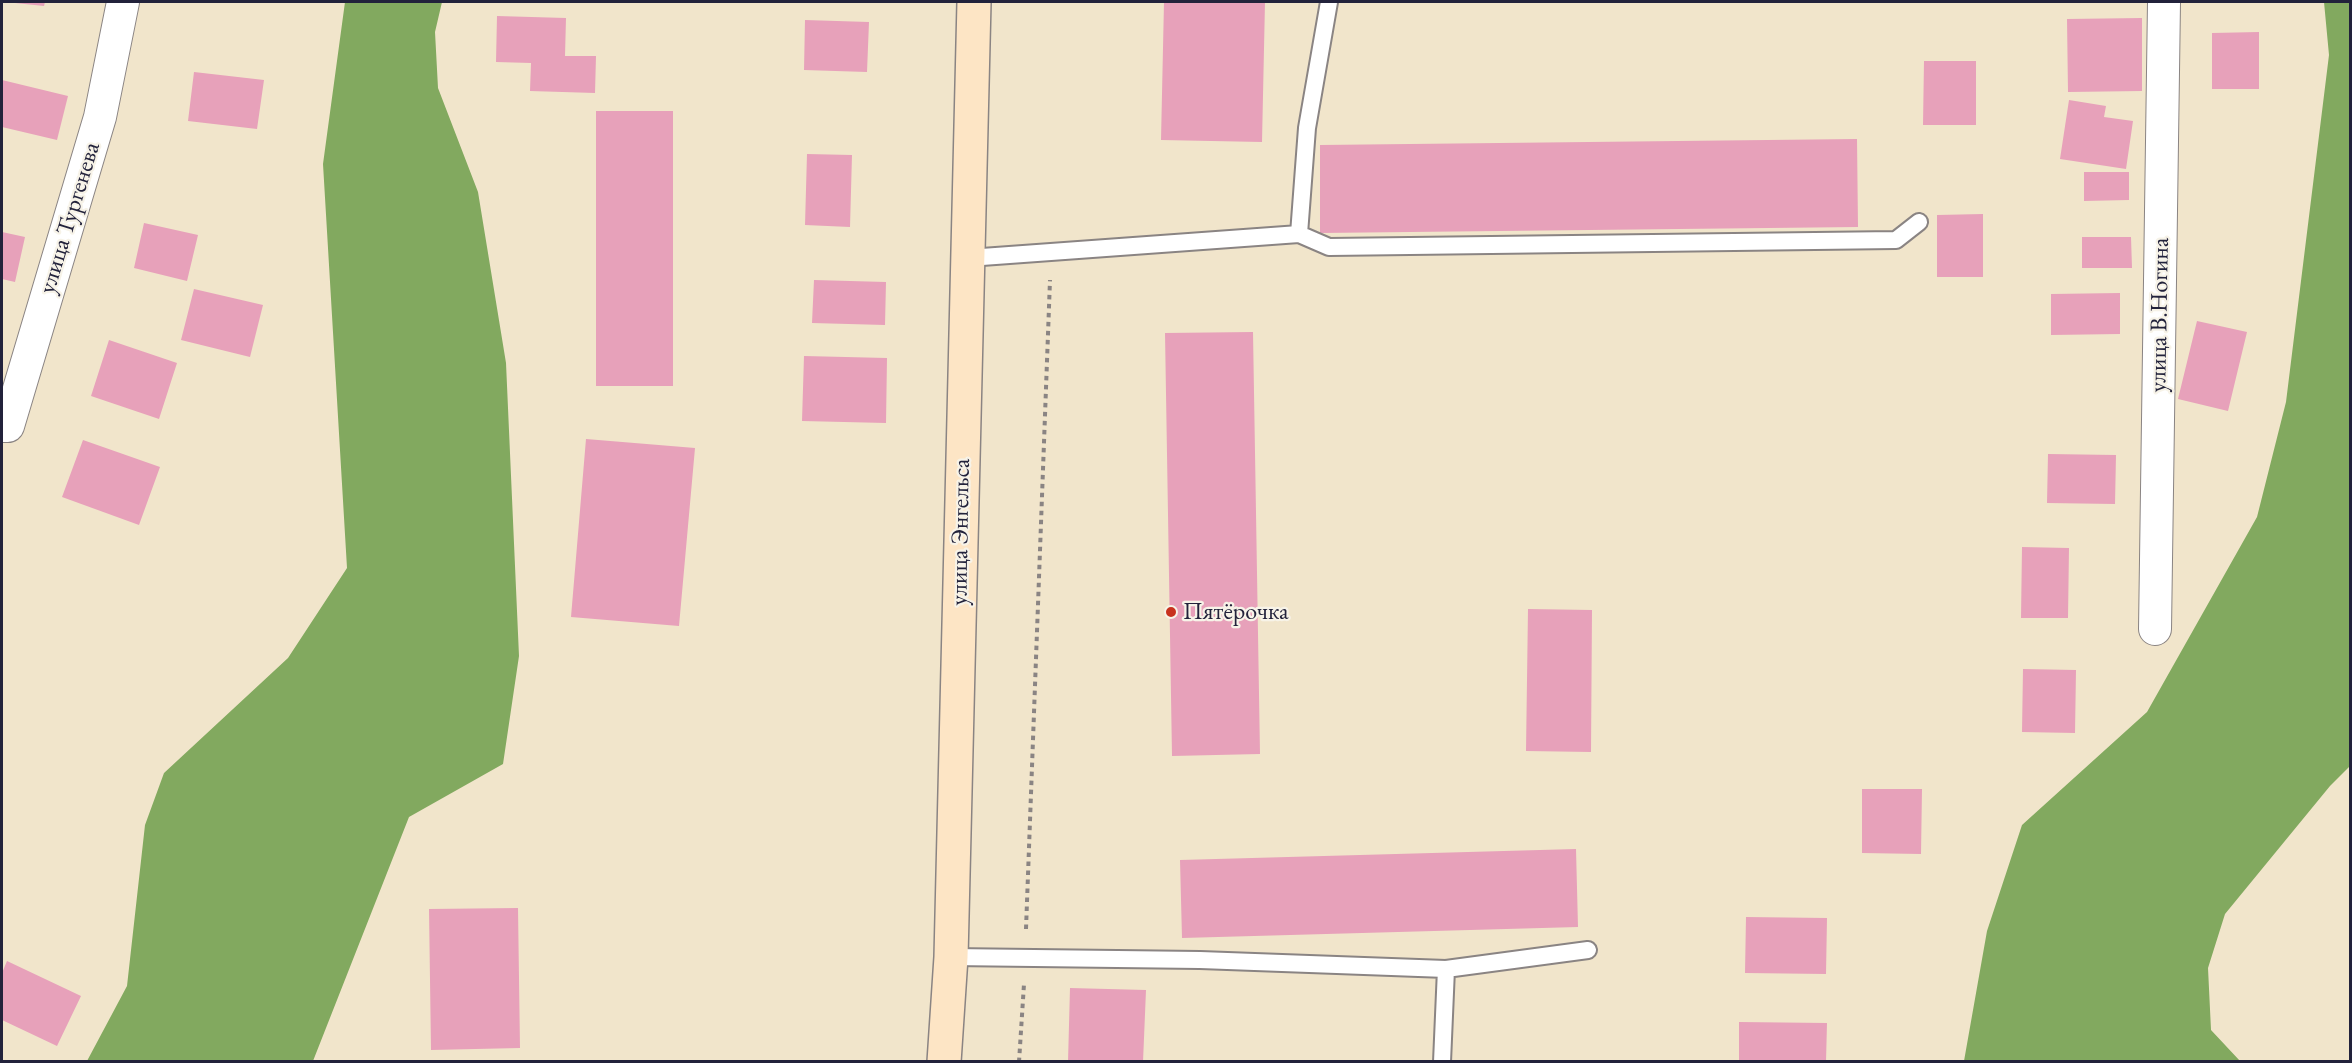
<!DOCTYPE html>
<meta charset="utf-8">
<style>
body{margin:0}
#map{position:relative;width:2352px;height:1063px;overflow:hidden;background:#f1e5cb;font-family:"EB Garamond",serif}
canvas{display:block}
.frame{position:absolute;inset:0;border:3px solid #22223b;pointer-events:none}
</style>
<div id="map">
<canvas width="2352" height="1063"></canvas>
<div class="frame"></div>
</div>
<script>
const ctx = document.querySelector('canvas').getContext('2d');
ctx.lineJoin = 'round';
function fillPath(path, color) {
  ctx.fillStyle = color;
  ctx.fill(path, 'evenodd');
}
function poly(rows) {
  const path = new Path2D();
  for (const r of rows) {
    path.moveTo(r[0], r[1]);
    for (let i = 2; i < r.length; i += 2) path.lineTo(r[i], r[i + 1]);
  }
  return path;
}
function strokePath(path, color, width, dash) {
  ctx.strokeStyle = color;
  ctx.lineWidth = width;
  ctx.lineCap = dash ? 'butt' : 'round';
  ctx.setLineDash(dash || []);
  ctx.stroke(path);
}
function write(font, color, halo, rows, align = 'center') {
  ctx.font = font + ' "EB Garamond",serif';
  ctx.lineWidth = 4.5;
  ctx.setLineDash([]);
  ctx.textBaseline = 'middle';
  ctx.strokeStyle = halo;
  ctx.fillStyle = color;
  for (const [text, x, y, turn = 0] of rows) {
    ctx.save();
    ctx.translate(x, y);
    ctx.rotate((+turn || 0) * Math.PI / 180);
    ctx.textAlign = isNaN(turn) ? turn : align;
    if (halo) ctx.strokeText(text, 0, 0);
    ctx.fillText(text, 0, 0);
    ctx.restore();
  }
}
const forest = poly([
 [345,2,442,2,435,32,438,88,478,192,506,363,519,656,503,764,409,817,313,1061,87,1061,127,986,145,825,164,773,288,658,347,568,323,164],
 [2324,2,2350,2,2350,766,2330,786,2225,914,2208,968,2211,1030,2240,1061,1964,1061,1987,931,2022,825,2147,712,2257,517,2286,402,2329,55]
]);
const building = poly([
 [15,2,45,2,44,6,15,3],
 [1164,2,1265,2,1262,142,1161,140],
 [497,16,566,18,565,56,596,56,595,93,530,91,531,63,496,62],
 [2142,18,2142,91,2068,92,2067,19],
 [805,20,869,22,867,72,804,70],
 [2259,32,2259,89,2212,89,2212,33],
 [1924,61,1976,61,1976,125,1923,125],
 [194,72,264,80,257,129,188,121],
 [2,80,68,96,57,140,2,127],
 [2069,100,2106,106,2104,117,2133,121,2126,169,2060,159],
 [596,111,673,111,673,386,596,386],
 [1857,139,1858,227,1320,233,1320,145],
 [807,154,852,155,850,227,805,225],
 [2084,172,2129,172,2129,200,2084,201],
 [1983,214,1983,277,1937,277,1937,215],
 [144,223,198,235,187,281,134,268],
 [2,232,25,237,15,282,2,279],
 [2082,237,2131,237,2132,268,2082,268],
 [814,280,886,282,885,325,812,323],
 [194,289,263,305,250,357,181,340],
 [2120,293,2120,334,2051,335,2051,294],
 [2197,321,2247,332,2228,411,2178,399],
 [1253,332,1260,754,1172,756,1165,333],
 [109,340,177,363,159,419,91,396],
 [804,356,887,358,886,423,802,421],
 [586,439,695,448,679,626,571,617],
 [83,440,160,467,139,525,62,497],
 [2048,454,2116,455,2115,504,2047,503],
 [2022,547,2069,548,2068,618,2021,618],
 [1528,609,1592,610,1591,752,1526,751],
 [2023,669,2076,670,2075,733,2022,732],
 [1862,789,1922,789,1921,854,1862,853],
 [1576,849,1578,927,1182,938,1180,860],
 [518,908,520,1048,431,1050,429,909],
 [1746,917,1827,918,1826,974,1745,973],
 [7,961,81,996,57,1046,2,1020,2,973],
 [1070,988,1146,990,1143,1062,1068,1062],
 [1739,1022,1827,1023,1826,1062,1739,1062]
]);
const path = poly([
 [1026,929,1050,280],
 [1019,1062,1024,984]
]);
const service = poly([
 [1299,234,1329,247,1896,240,1919,222],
 [968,258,1299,234,1307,128,1329,2],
 [951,957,1200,960,1446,969,1442,1062],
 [1446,969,1588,950]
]);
const minor = poly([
 [2,426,8,426,100,117,123,2],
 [2155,629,2164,2]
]);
const secondary = poly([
 [944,1062,951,957,974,2]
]);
const markers = [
 [1171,612,6,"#c8321e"]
];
const streetNames = [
 ["улица Тургенева",70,218,-73],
 ["улица В.Ногина",2160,315,-89],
 ["улица Энгельса",961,532,-89]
];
const poiNames = [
 ["Пятёрочка",1183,612]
];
fillPath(forest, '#82a95f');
fillPath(building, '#e7a1ba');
strokePath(service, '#8a8483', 20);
strokePath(minor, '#8a8483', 34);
strokePath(secondary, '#8a8483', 36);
strokePath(path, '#8a8483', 4, [4.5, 4.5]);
strokePath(service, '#fff', 16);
strokePath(minor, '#fff', 32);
strokePath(secondary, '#fde5c5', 33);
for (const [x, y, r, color] of markers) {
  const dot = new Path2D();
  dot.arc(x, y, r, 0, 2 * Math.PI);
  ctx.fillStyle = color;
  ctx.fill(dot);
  strokePath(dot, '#f7f3e8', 2);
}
write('24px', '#22223b', '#f7f3e8', streetNames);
write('24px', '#22223b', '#f7f3e8', poiNames, 'left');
</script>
